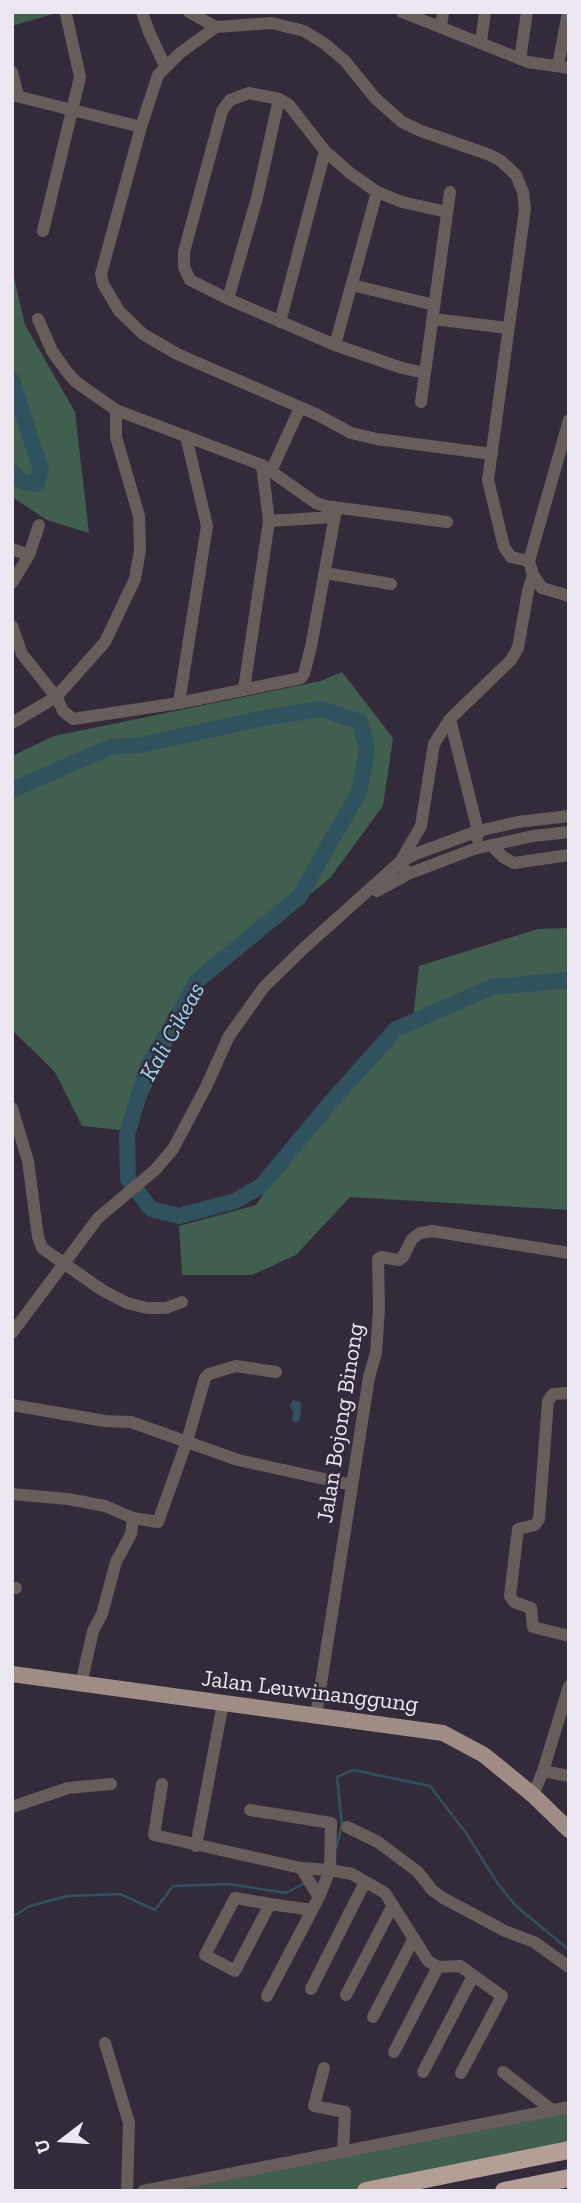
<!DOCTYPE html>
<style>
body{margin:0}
#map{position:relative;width:581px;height:2203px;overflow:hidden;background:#332b3a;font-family:"Zilla Slab",serif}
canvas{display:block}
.frame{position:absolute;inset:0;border:14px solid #ece7f1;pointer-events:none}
.north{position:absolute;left:28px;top:2105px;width:70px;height:70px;-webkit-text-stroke:5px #332b3a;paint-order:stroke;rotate:253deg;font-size:19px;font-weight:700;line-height:28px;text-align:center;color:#ece7f1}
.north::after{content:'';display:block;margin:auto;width:24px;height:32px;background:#ece7f1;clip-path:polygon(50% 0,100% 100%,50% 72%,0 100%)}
</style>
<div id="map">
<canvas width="581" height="2203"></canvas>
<div class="frame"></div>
<div class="north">U</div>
</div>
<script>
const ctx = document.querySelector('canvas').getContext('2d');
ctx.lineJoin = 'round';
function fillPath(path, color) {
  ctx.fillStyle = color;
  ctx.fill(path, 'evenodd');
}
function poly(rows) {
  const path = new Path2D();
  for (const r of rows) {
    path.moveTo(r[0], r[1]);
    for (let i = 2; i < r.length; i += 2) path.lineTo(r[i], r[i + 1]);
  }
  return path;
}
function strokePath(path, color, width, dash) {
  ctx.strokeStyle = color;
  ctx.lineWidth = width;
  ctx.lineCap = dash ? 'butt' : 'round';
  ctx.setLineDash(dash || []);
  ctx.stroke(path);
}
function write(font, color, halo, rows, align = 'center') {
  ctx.font = font + ' "Zilla Slab",serif';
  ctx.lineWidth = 5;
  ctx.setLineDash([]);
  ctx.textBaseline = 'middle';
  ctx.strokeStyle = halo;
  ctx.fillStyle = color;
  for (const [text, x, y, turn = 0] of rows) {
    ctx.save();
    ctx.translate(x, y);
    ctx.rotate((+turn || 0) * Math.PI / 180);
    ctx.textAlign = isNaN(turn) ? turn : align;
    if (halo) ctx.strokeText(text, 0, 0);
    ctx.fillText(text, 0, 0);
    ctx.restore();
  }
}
const forest = poly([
 [12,12,60,12,12,26],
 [12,268,25,325,75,412,89,533,47,520,12,497],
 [342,672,393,738,383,806,330,878,202,983,130,1131,82,1126,55,1072,12,1030,12,756,54,736,321,681],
 [569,928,569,1210,350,1197,296,1255,252,1275,182,1275,179,1226,256,1205,335,1089,413,1019,419,966,538,929],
 [569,2110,569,2150,366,2191,175,2191]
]);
const water = poly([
 [293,1400,300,1402,301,1405,300,1420,295,1423,292,1420,293,1412,290,1405]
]);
const stream = poly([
 [336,1848,342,1825,337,1777,353,1770,430,1786,466,1833,498,1884,516,1906,569,1950],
 [12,1917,30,1906,67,1896,120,1894,155,1910,173,1886,229,1884,286,1893,305,1883]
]);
const river = poly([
 [12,380,41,470,37,484,23,482,12,472],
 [12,790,110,747,140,745,269,717,321,709,360,722,367,750,359,792,299,897,198,980,147,1068,127,1135,128,1179,151,1209,179,1216,235,1201,261,1186,330,1103,396,1029,492,987,569,980]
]);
const minor = poly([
 [142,12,149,32,165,66],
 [189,12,216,27,272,23,304,31,325,44,345,61,375,98,402,122,421,131,490,155,501,161,516,175,523,192,525,209,488,480,504,547,511,557,529,561],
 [402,12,528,62,569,68],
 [216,27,180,53,158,75,141,127,101,274,103,284,119,311,143,334,177,354,318,415,351,433,377,439,492,454],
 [441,27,443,12],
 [481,42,485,12],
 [520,59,527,12],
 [558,66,568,12],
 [12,72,18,96],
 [12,95,141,127],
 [43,231,80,77,66,14],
 [352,285,434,305],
 [228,299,257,198,279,99],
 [38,319,52,351,67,372,76,382,116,410,262,465,316,503,325,506,447,522],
 [433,319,508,328],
 [280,322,325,151],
 [335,345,377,192],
 [425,373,402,368,335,345,228,299,190,280,184,267,184,252,222,111,230,100,249,93,279,99,289,105,325,151,350,173,377,192,402,202,447,212],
 [421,402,450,192],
 [271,471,300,408],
 [269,521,334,517],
 [12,549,29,555],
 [325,573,391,584],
 [533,575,542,588,569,596],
 [12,583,29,555,39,525],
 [12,626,22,654,57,698,63,711,73,719,179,703,301,678,304,674,311,647,336,510],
 [244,689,269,521,262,465],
 [179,703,207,526,186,436],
 [450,719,478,831,477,838],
 [12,723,56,697,105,642,135,579,140,550,139,516,116,437,116,410],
 [491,845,503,857,514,863,569,855],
 [408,874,400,862,421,826,434,744,450,719,511,660,518,648,528,591,533,575,529,561,569,420],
 [377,891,408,874,474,849,533,836,569,832],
 [12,1108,28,1161,38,1237,42,1248,102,1290,127,1303,147,1308,166,1308,182,1302],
 [12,1333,98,1218,155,1170,173,1149,206,1087,229,1036,264,987,304,948,400,862,418,853,478,831,518,822,569,816],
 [569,1393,553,1394,548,1401,539,1519,535,1525,518,1529,510,1596,514,1602,531,1608,533,1627,569,1636],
 [12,1405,105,1421,131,1422,238,1460,352,1485],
 [12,1494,68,1499,105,1506,133,1518,158,1522,187,1441,205,1378,209,1374,236,1366,276,1372],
 [12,1588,16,1588],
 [81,1684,93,1631,102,1614,116,1562,131,1534,133,1518],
 [316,1716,369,1377,376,1353,379,1308,378,1259,381,1257,399,1260,403,1257,412,1239,420,1233,432,1231,569,1253],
 [543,1771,569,1776],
 [162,1784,154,1835,301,1868,330,1870,352,1874,385,1893,428,1961,438,1967,460,1966,502,1996,461,2073],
 [533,1795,543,1771,569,1686],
 [12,1807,68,1788,111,1784],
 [250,1810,331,1823,330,1870,319,1897,267,1996],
 [347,1827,378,1842,418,1872,432,1890,443,1898,505,1931,534,1942,569,1967],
 [196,1846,223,1703],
 [301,1868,319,1897],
 [270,1904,235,1971,205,1955,235,1898,270,1904,312,1910],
 [311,1989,365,1882],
 [346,1995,393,1905],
 [373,2017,414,1938],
 [105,2043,129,2123,127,2191],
 [394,2052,438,1967],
 [324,2068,314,2106,345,2112,343,2151],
 [423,2072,473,1976],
 [503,2072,552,2110],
 [143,2191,569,2107]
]);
const major = poly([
 [12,1674,443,1733,484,1755,533,1795,569,1830]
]);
const highway = poly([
 [366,2191,569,2150],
 [504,2191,569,2178]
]);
const streetNames = [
 ["Jalan Bojong Binong",341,1423,-81],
 ["Jalan Leuwinanggung",310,1692,7]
];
const waterNames = [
 ["Kali Cikeas",173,1032,-61]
];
fillPath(forest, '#415f4e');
fillPath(water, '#30515e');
strokePath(stream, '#30515e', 2.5);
strokePath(river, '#30515e', 16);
strokePath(minor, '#675e5b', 12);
strokePath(major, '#9e8c85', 16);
strokePath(highway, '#b49e95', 18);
write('23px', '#ece7f1', '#332b3a', streetNames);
write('italic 24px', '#96d6f0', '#332b3a', waterNames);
</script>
